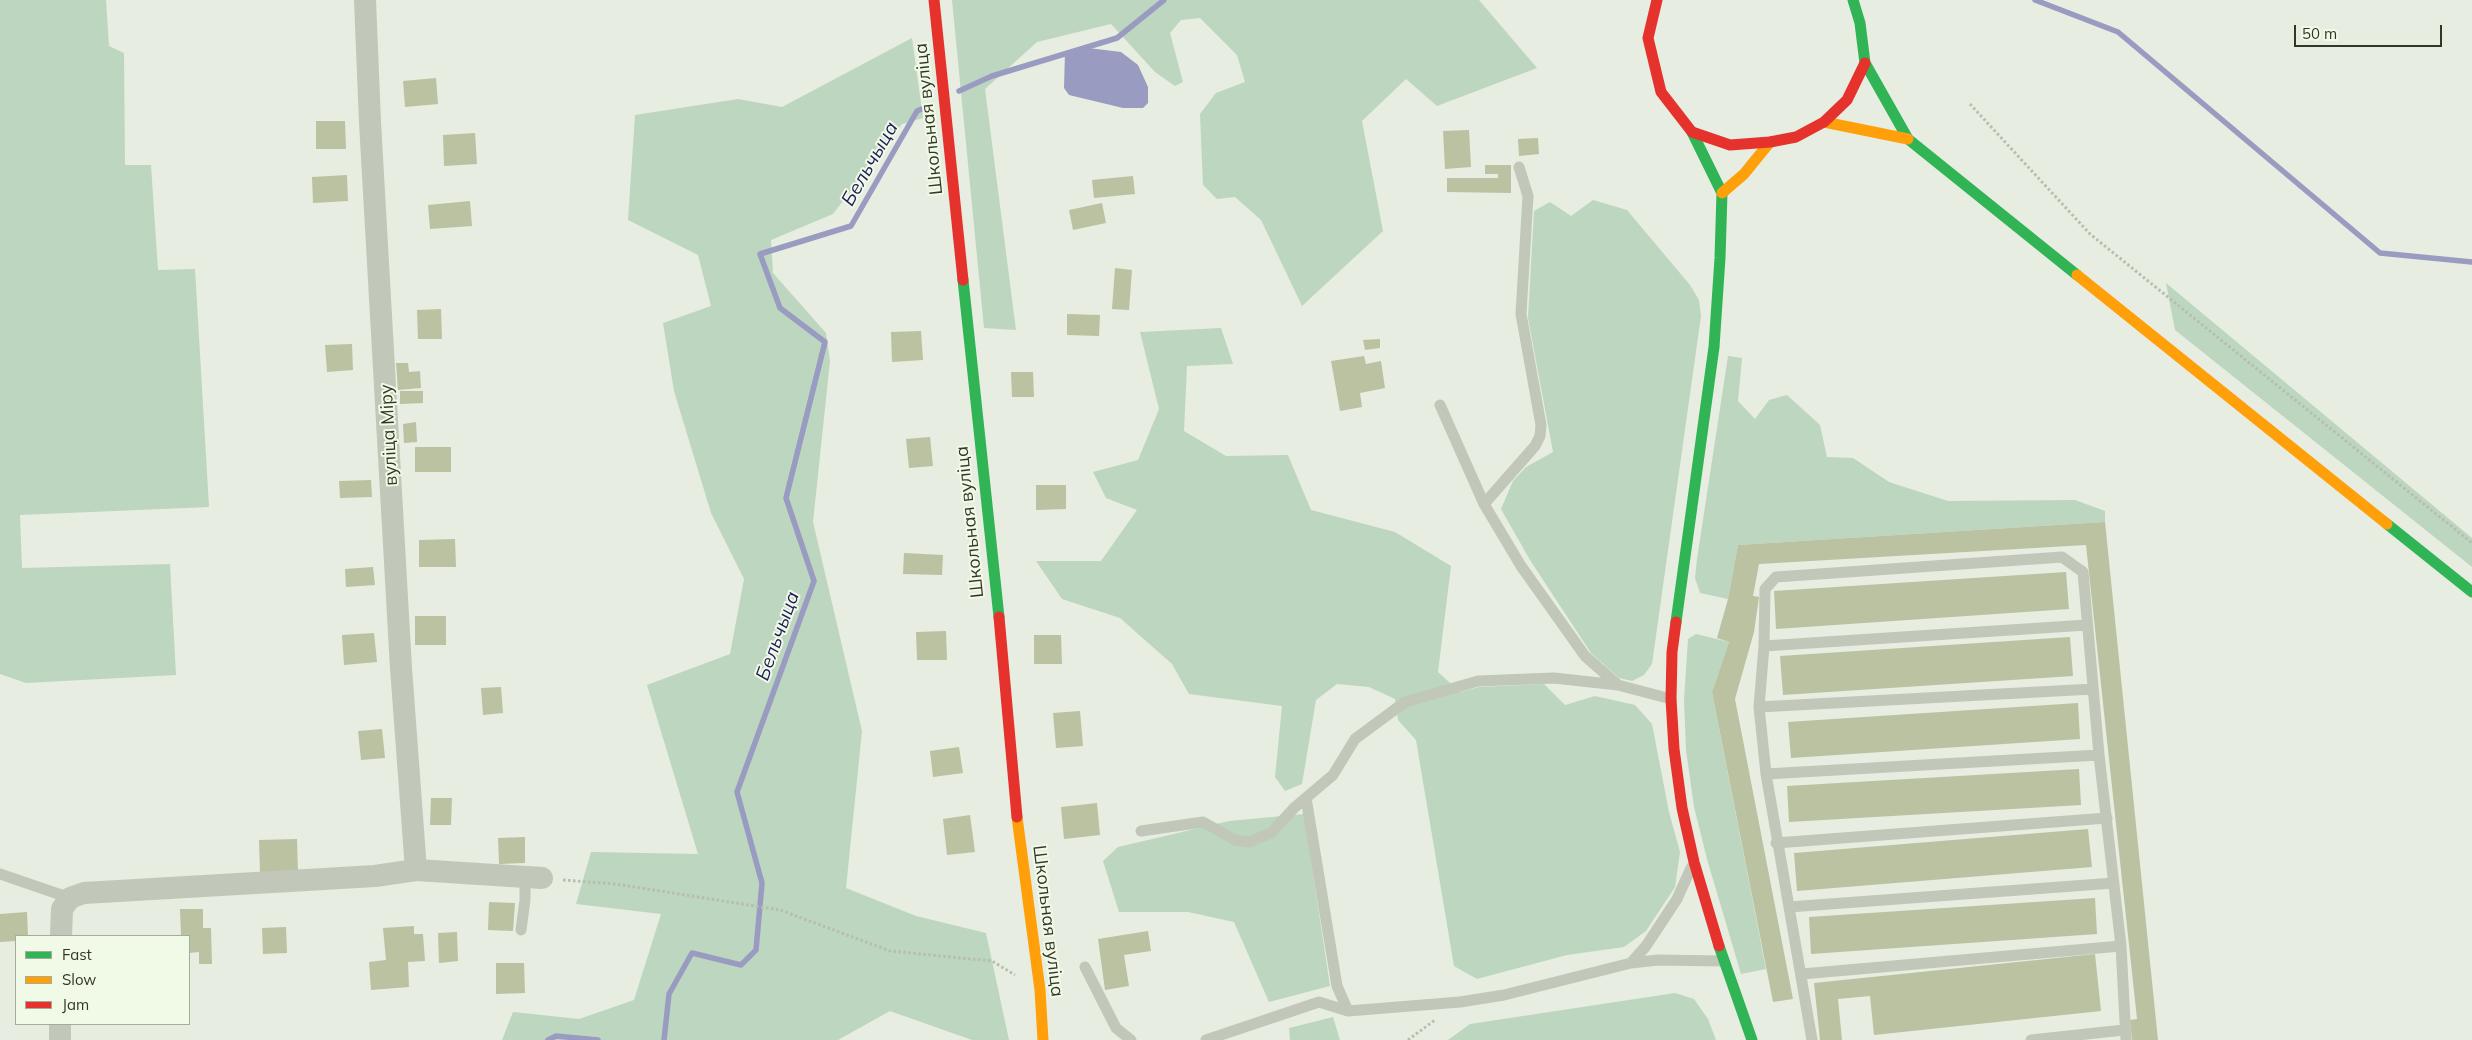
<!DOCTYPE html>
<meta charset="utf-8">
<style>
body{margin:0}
#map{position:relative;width:2472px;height:1040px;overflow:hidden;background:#e7ede0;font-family:Mulish,sans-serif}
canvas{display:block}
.legend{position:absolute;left:15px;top:935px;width:175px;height:90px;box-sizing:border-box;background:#f1fae7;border:1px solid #a5ac9a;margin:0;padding:6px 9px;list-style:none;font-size:15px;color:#333727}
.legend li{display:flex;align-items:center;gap:10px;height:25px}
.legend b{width:25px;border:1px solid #a5ac9a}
.scale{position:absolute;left:2294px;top:25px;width:148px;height:22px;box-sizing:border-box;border:2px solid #333727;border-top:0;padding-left:6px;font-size:15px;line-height:18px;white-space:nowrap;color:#333727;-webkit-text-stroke:4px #f1fae7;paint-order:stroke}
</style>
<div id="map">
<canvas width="2472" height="1040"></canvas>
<ul class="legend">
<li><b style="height:6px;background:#30b455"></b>Fast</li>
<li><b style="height:6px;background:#ff9f0a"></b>Slow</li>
<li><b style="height:6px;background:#e5322d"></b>Jam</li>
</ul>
<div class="scale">50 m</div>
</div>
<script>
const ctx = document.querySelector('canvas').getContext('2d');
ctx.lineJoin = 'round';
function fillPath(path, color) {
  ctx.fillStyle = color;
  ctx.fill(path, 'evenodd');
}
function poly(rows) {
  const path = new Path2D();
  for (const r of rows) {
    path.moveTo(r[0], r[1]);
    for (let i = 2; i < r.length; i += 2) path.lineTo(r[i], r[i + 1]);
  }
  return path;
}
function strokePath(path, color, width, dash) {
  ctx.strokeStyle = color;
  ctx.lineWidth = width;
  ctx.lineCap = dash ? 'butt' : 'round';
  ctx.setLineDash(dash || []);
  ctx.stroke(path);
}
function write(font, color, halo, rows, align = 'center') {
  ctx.font = font + ' Mulish,sans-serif';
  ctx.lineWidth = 4;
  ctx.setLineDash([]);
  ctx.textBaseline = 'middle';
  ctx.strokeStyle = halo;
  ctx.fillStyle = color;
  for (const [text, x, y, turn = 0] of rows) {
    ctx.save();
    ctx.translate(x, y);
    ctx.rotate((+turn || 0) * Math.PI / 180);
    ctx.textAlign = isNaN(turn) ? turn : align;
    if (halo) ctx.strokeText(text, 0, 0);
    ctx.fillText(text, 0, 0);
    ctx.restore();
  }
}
const green = poly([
 [0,0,106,0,109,46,124,53,125,165,151,165,158,270,195,269,209,507,20,515,22,568,170,564,176,675,26,683,0,674],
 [952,0,1479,0,1537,68,1437,106,1406,79,1362,121,1383,231,1302,306,1261,220,1235,197,1217,199,1203,185,1200,114,1216,93,1245,82,1237,55,1200,18,1181,20,1170,33,1183,82,1175,86,1155,72,1111,24,1037,42,985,89,1016,330,984,328],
 [912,38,923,118,902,124,833,214,771,240,773,273,826,333,830,361,813,522,862,731,846,888,916,916,986,933,1009,1040,972,1040,890,1011,838,1040,502,1040,513,1012,579,1019,634,1000,661,914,576,904,591,852,698,854,647,685,730,654,744,579,711,513,674,391,663,323,711,306,698,255,628,220,635,115,738,99,782,107],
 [1593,200,1627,210,1690,285,1699,300,1701,316,1652,664,1644,675,1632,681,1619,678,1591,653,1530,560,1501,509,1513,481,1526,467,1553,452,1528,318,1534,211,1550,202,1571,216],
 [2166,283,2472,538,2472,567,2175,330],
 [1221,328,1233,364,1187,366,1184,431,1226,456,1288,455,1311,510,1395,532,1451,566,1438,672,1460,692,1479,687,1544,684,1565,705,1595,696,1635,705,1652,724,1669,812,1680,852,1675,887,1646,931,1624,947,1567,955,1477,979,1454,966,1416,740,1398,720,1395,699,1369,687,1337,684,1316,700,1302,784,1285,791,1275,777,1282,706,1189,694,1172,664,1120,618,1062,599,1036,561,1101,561,1137,510,1106,498,1093,472,1138,460,1159,409,1140,332],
 [1728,356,1742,358,1738,401,1755,419,1769,400,1787,395,1820,425,1827,457,1853,458,1889,482,1948,501,2075,500,2105,511,2105,522,1738,545,1728,599,1700,593,1695,578,1697,559],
 [1696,634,1729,642,1712,692,1766,969,1741,974,1707,859,1694,807,1686,750,1684,700,1688,639],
 [1304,814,1330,986,1269,1002,1234,922,1188,912,1119,912,1103,861,1118,847,1229,821],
 [1675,993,1694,999,1708,1019,1716,1040,1448,1040,1470,1024],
 [1333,1017,1340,1040,1290,1040,1289,1028]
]);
const water = poly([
 [1080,47,1121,52,1138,65,1148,87,1148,103,1143,108,1123,108,1069,95,1064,88,1065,52]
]);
const stream = poly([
 [2035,0,2118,32,2380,253,2472,262],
 [959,91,992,76,1117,38,1164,0],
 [548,1040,556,1036,598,1040],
 [664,1040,669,994,692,953,741,965,756,950,762,883,737,792,814,581,786,498,825,342,780,308,760,254,851,226,917,111,929,106]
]);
const building = poly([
 [436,78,438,104,405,107,403,81],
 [316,121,345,121,346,149,316,149],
 [1469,130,1471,167,1445,169,1443,131],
 [475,133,477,164,444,166,443,135],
 [1538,138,1539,154,1519,156,1518,139],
 [1485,165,1511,165,1511,193,1447,192,1447,178,1498,178,1498,174,1485,174],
 [347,175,348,201,313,203,312,177],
 [1133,176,1135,194,1094,198,1092,180],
 [470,201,472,226,430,229,428,205],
 [1102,203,1106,223,1073,230,1069,210],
 [1115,268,1132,270,1129,310,1112,309],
 [441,309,442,339,418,339,417,310],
 [1067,314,1100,315,1099,336,1067,335],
 [921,331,923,360,892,362,891,332],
 [1380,339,1380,348,1365,350,1363,340],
 [352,344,353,370,327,372,325,345],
 [1364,356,1366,364,1381,361,1385,388,1360,393,1362,407,1340,411,1331,361],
 [396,363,408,363,409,372,420,371,421,388,398,390],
 [1011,372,1033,372,1034,397,1012,397],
 [400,391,423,391,423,403,400,404],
 [416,422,417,442,404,443,403,424],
 [930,437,933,466,909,468,906,439],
 [415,447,451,447,451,472,415,472],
 [371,480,372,497,340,498,339,481],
 [1036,485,1066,485,1066,509,1036,510],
 [2105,522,2158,1040,2132,1040,2130,1020,2137,1019,2086,545,1759,564,1753,596,1759,597,1754,632,1735,699,1793,999,1773,1002,1712,692,1729,642,1717,638,1728,599,1738,545],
 [455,539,456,567,419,567,419,540],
 [904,553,943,555,942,575,903,574],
 [373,567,375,585,346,587,345,569],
 [2066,572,2069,609,1776,629,1774,591],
 [415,616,446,616,446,645,415,645],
 [946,631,947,660,917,660,916,632],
 [374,633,377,662,344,665,342,635],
 [1034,635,1061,635,1062,664,1034,664],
 [2070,637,2073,676,1783,695,1780,656],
 [501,687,503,713,483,715,481,688],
 [2078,703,2080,739,1791,758,1788,722],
 [1080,711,1083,746,1056,748,1053,713],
 [382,729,385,758,361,760,358,731],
 [959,747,963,773,933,777,930,751],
 [2079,769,2081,805,1789,822,1787,786],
 [431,798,452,798,451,825,430,825],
 [1097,803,1100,835,1064,839,1061,807],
 [970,815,975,852,947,855,943,819],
 [2088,829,2092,867,1797,891,1794,853],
 [525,837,525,863,499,864,498,838],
 [297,839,298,872,260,873,259,840],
 [2095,898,2097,934,1811,954,1809,917],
 [489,902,515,903,513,931,488,930],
 [180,909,203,909,203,928,211,928,212,964,199,964,199,952,189,953,189,936,181,936],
 [27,912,28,936,16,936,16,941,0,942,0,914],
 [414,926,414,934,423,934,425,961,408,962,409,987,371,990,369,962,386,960,383,928],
 [286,927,287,953,263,954,262,928],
 [1148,931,1151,951,1124,955,1129,986,1105,990,1098,939],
 [457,932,458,961,439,963,438,933],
 [2095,954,2101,1011,1874,1035,1870,996,1838,999,1842,1040,1820,1040,1814,983],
 [496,963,524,963,525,993,496,994]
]);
const path = poly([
 [1970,104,2090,234,2472,543],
 [563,880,616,884,780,910,890,951,992,961,1015,975],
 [1408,1040,1435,1020]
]);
const lane = poly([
 [1519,167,1528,196,1521,314,1541,425,1540,436,1535,446,1484,504,1521,566,1585,656,1618,685,1671,699],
 [1440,405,1484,504],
 [1764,646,2087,625],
 [1759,707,2093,689],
 [1766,774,2099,755],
 [1306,798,1337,986,1348,1011,1460,1002,1504,995,1631,963,1658,960,1723,961],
 [1141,831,1203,822,1235,840,1249,842,1271,833,1294,808,1333,775,1355,739,1405,702,1478,681,1554,678,1618,685],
 [1776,843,2107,818],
 [0,874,70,898],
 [1789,907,2114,883],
 [521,930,525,900,525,877],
 [1631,963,1646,946,1677,899,1691,868],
 [1085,967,1116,1028,1131,1040],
 [1802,974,2121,946],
 [1206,1040,1319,1002,1348,1011],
 [1812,1040,1766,774,1759,707,1764,646,1765,589,1776,577,2062,557,2083,572,2099,755,2121,946,2126,1040],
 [2031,1040,2124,1030]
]);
const street = poly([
 [365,0,370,122,401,668,416,870],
 [61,936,62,909,70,898,84,893,375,876,416,870,542,878],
 [60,1040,60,1024]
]);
const fast = poly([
 [1853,0,1860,23,1865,63,1908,139,2077,275],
 [963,280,999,617],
 [2387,524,2472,592],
 [1676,622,1714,347,1720,258,1722,193,1692,132],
 [1719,946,1752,1040]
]);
const slow = poly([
 [1824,122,1908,139],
 [1722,193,1744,174,1770,142],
 [2077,275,2387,524],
 [1017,817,1040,990,1043,1040]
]);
const jam = poly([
 [934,0,963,280],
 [1657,0,1648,38,1661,92,1692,132,1730,145,1770,142,1796,137,1824,122,1847,100,1865,63],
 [999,617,1017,817],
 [1676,622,1672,652,1671,699,1674,749,1682,808,1694,862,1719,946]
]);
const streetNames = [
 ["Школьная вуліца",929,119,-96],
 ["вуліца Міру",389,435,-93],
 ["Школьная вуліца",970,522,-96],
 ["Школьная вуліца",1048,921,83]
];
const waterNames = [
 ["Бельчыца",870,164,-60],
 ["Бельчыца",778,636,-70]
];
fillPath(green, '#bdd6c0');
fillPath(water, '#999bc0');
strokePath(stream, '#999bc0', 5.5);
fillPath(building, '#bac2a1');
strokePath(path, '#b7bdaf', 3, [2.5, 2.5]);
strokePath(lane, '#c1c7b9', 11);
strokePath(street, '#c1c7b9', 22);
strokePath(fast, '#30b455', 11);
strokePath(slow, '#ff9f0a', 11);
strokePath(jam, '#e5322d', 11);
write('18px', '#333727', '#f1fae7', streetNames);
write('italic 19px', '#1c1a5b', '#f1fae7', waterNames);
</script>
